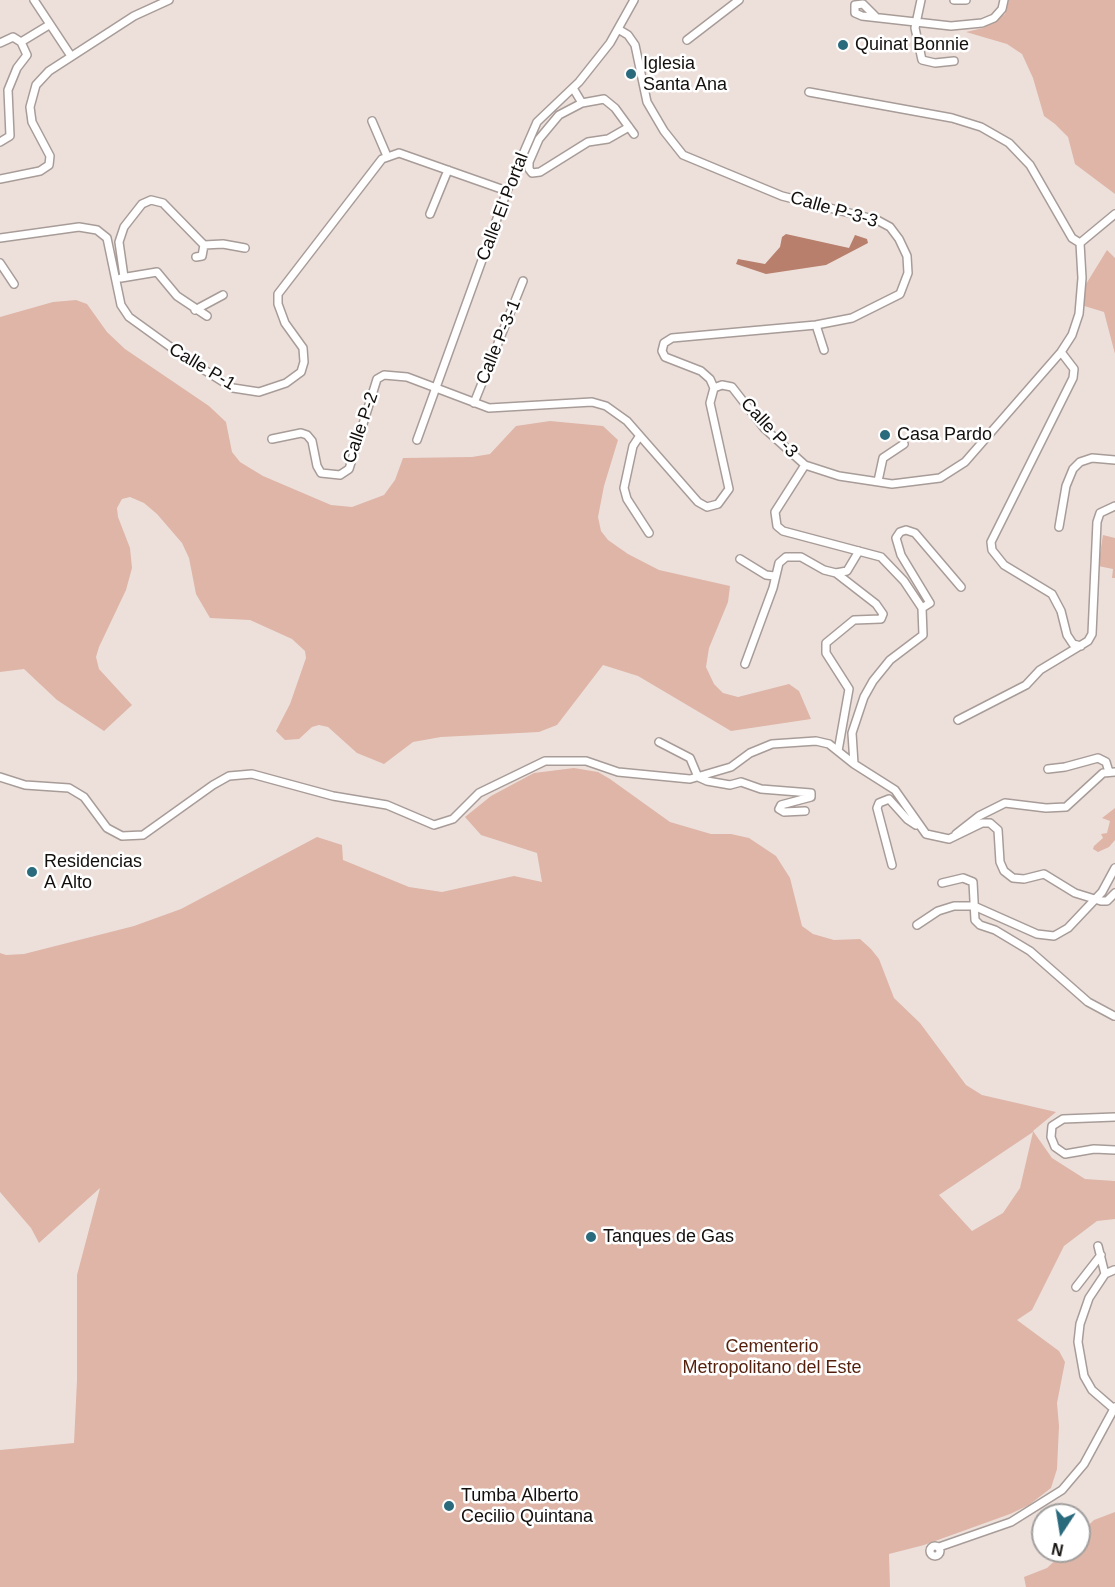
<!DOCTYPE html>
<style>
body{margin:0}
#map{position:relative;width:1115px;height:1587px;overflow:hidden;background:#ede0db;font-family:Arial,sans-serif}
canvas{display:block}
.north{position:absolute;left:1031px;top:1503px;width:60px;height:60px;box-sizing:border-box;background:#fff;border:2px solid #a19f9e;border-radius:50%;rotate:192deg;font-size:16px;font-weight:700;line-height:24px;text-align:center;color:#130f0d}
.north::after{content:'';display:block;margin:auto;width:21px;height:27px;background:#296a7d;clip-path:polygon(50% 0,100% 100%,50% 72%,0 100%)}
</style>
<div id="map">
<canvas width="1115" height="1587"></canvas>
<div class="north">N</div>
</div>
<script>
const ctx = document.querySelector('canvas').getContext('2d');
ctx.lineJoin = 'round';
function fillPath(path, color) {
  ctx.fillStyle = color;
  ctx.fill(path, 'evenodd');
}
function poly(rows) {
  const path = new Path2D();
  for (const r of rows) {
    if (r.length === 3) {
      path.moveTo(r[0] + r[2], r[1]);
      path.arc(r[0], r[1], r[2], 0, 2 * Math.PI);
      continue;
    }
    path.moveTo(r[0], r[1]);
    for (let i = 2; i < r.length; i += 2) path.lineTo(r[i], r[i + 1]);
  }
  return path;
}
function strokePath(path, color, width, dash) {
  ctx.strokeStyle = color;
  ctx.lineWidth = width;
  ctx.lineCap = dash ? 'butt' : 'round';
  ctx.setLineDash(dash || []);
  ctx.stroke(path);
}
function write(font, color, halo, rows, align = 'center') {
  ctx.font = font + ' Arial,sans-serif';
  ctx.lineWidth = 5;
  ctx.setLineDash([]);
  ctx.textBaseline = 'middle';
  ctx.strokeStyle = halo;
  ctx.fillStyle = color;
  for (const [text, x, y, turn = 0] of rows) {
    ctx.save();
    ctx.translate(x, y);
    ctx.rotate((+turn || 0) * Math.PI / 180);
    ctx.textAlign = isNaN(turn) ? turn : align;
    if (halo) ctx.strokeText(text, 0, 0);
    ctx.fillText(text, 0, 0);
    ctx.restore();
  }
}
const green = poly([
 [1009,0,1115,0,1115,194,1075,164,1068,137,1055,124,1044,116,1033,78,1022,54,1007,44,966,32,983,28,1005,14],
 [1107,250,1115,258,1115,354,1104,312,1081,305,1083,289],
 [76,300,87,304,107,332,125,349,209,406,226,422,232,452,240,462,263,476,331,505,352,507,384,495,395,480,403,458,472,457,490,454,516,426,550,421,603,426,618,440,604,486,598,517,601,531,608,540,628,554,659,570,730,586,728,602,709,648,706,667,714,684,723,693,738,697,789,684,799,691,811,719,731,731,638,676,603,665,557,725,539,732,441,737,413,742,384,764,357,753,328,727,319,725,312,727,299,739,285,740,276,731,290,704,306,658,305,651,292,639,250,620,210,618,196,594,189,558,182,543,157,514,144,503,130,497,122,499,117,508,118,517,130,548,132,568,126,590,99,647,96,657,99,669,132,705,104,731,57,700,24,669,0,672,0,317,53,302],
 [1103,535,1115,538,1115,578,1112,578,1113,569,1098,566],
 [574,768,598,772,610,779,670,822,711,834,731,834,749,838,776,856,790,878,802,926,813,934,834,940,860,939,871,949,879,959,894,998,920,1023,966,1085,982,1095,1056,1112,1033,1131,1052,1158,1085,1179,1115,1181,1115,1219,1097,1221,1064,1246,1032,1310,1017,1320,1059,1351,1065,1362,1057,1403,1059,1426,1057,1469,1051,1488,1029,1505,1010,1514,924,1545,889,1554,890,1587,0,1587,0,1450,74,1443,77,1380,77,1275,100,1188,39,1243,31,1228,0,1192,0,953,6,955,24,954,134,926,181,909,317,837,342,845,343,860,409,887,442,892,514,876,542,882,537,853,481,835,465,817,491,796,534,773],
 [1033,1132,1020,1188,1003,1213,972,1231,939,1195],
 [1115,808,1115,840,1109,847,1098,852,1093,849,1094,846,1103,838,1101,834,1107,833,1110,821,1102,818],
 [1115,1512,1115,1587,1026,1587,1024,1577,1047,1568,1065,1551,1079,1551,1079,1534,1094,1520]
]);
const water = poly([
 [786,234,849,248,855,235,867,239,868,243,826,265,766,274,736,264,738,259,765,264,780,247,782,237]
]);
const minor = poly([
 [34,0,71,56],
 [921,0,915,28,922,60,935,63,954,61],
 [954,0,966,0],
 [875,16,863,4,855,5,855,13,862,16,951,26,982,23,994,18,1002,9,1004,0],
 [618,29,628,35,635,45,647,102,664,131,683,155,782,196,877,220,890,227,899,239,907,256,908,273,900,294,852,318,816,325,672,338,664,343,662,351,665,357,701,371,710,379,714,388],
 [687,40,739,0],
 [0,43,13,37,21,42],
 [573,88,582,103,604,99,615,108,634,134],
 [809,92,952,118,981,127,1009,143,1030,165,1072,238,1080,243],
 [582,103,559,115,539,139,529,162,529,169,532,173,540,172,588,142,608,139,629,127],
 [372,121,387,156],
 [0,142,10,136,8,90,17,68,27,55,21,42,49,25],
 [0,179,40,171,49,165,50,156,32,122,30,107,36,85,49,71,134,16,169,0],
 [430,214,448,170],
 [0,238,79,227,97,230,107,238,121,305,129,317,190,361,233,388,259,392,286,383,301,372,304,362,303,348,285,323,278,304,278,294,382,159,399,153,507,191],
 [196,257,202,256,204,245],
 [0,263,14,284],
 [124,277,119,242,124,227,142,204,151,200,163,203,204,245,223,244,245,248],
 [121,278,157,272,177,296,207,316],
 [195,310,223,295],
 [816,325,824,350],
 [1061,352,1074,369,1073,378,991,542,992,550,1004,565,1052,594,1061,611,1067,635,1073,644,1081,646],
 [474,403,523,281],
 [639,437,633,446,624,488,627,499,649,533],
 [272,439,301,433,307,435,312,441,317,466,321,473,340,475,349,469,377,379,384,375,407,377,489,408,592,402,606,406,627,421,698,502,707,507,718,504,729,489,710,403,714,388,722,385,732,387,764,428,805,465,839,476,892,484,940,478,965,462,1061,352,1072,335,1079,314,1082,278,1080,243,1115,214],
 [417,440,507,191,537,122,579,82,610,43,634,0],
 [805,465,775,512,777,526,783,531,881,557,904,581,922,608,923,635,890,660,873,681,864,697,852,733,854,764,895,790,926,834,949,839,982,823,990,823,998,830,1000,862,1004,871,1013,878,1024,879,1044,874,1075,893,1101,901,1107,901,1115,893],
 [878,481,883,458,904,444],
 [1059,527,1066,486,1073,469,1080,462,1092,458,1115,460],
 [740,559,766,575,774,576],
 [836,573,876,604,883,614,881,619,854,620,826,643,826,653,849,689,838,751],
 [922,608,930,603,901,555,896,538,900,532,906,530,915,533,961,587],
 [745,664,773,588,779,563,786,557,801,557,824,570,836,573,847,571,859,551],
 [958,720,1026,685,1040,670,1088,641,1092,634,1097,522,1100,513,1115,506],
 [659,742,690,758,698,777,707,781,730,785,741,782,761,789,811,793,811,797,781,805,779,809,784,812,805,811],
 [1048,769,1065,767,1098,758,1106,762,1109,772],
 [0,777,25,785,69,788,84,797,107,828,122,836,143,835,213,785,229,776,252,774,333,796,387,805,434,825,453,819,479,793,545,761,586,761,618,772,690,779,731,767,750,753,772,744,816,741,829,744,854,764],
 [956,834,979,816,1005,803,1046,808,1066,807,1103,773,1115,772],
 [892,865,877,808,879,803,889,799,907,819,916,825],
 [942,883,963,878,973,882,975,920,980,925,995,930,1030,951,1088,1002,1114,1016],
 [917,925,938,911,954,906,974,906,1037,934,1054,936,1068,928,1102,892,1115,868],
 [1115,1117,1063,1119,1052,1126,1051,1137,1055,1147,1065,1154,1094,1149,1115,1150],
 [1098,1246,1105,1274],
 [1076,1287,1101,1255],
 [1114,1409,1092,1390,1084,1376,1078,1342,1080,1324,1089,1298,1105,1274,1114,1270],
 [935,1551,5],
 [939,1547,1011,1522,1062,1490,1084,1464,1115,1407]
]);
const markers = [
 [843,45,6,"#296a7d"],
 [631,74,6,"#296a7d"],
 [885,435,6,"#296a7d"],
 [32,872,6,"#296a7d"],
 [591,1237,6,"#296a7d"],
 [449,1506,6,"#296a7d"]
];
const poiNames = [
 ["Quinat Bonnie",855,45],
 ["Iglesia",643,64],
 ["Santa Ana",643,85],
 ["Casa Pardo",897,435],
 ["Residencias",44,862],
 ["A Alto",44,883],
 ["Tanques de Gas",603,1237],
 ["Tumba Alberto",461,1496],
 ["Cecilio Quintana",461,1517]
];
const streetNames = [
 ["Calle El Portal",503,207,-69],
 ["Calle P-3-3",834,210,16],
 ["Calle P-3-1",499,342,-68],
 ["Calle P-1",202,367,31],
 ["Calle P-2",361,428,-71],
 ["Calle P-3",769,428,47]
];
const parkNames = [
 ["Cementerio",772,1347],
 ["Metropolitano del Este",772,1368]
];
fillPath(green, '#deb5a7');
fillPath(water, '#b77f6c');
strokePath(minor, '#a89c98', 10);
strokePath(minor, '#fff', 7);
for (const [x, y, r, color] of markers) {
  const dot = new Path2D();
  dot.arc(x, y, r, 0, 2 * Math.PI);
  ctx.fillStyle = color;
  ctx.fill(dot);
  strokePath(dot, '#fff', 2);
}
write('18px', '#130f0d', '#fff', poiNames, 'left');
write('18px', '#130f0d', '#fff', streetNames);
write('18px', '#541f0b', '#fff', parkNames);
</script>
